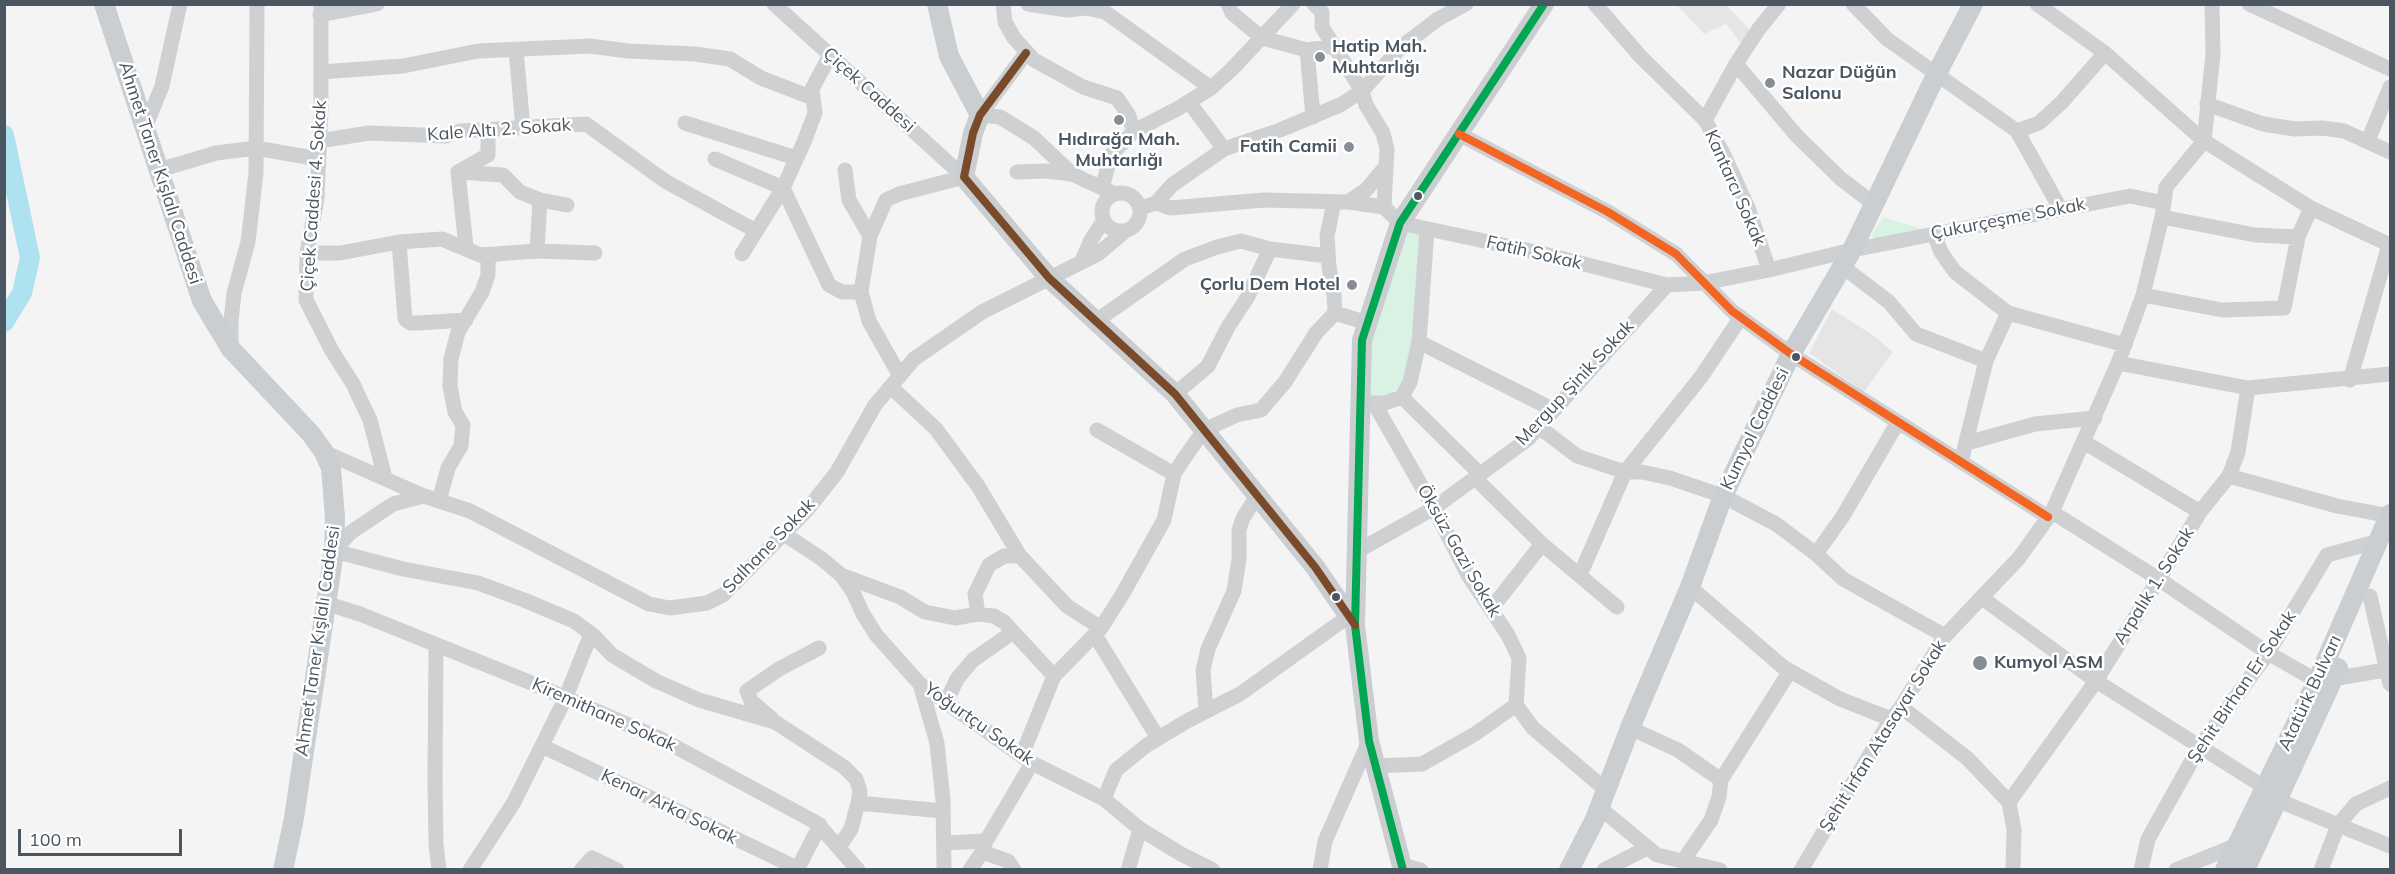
<!DOCTYPE html>
<meta charset="utf-8">
<style>
body{margin:0}
#map{position:relative;width:2395px;height:874px;overflow:hidden;background:#f4f4f4;font-family:Mulish,sans-serif}
canvas{display:block}
.frame{position:absolute;inset:0;border:6px solid #4a5661;pointer-events:none}
.scale{position:absolute;left:18px;top:829px;width:164px;height:27px;box-sizing:border-box;border:3px solid #4a5661;border-top:0;padding-left:8px;font-size:18px;line-height:21px;white-space:nowrap;color:#4a5661;-webkit-text-stroke:4px #fff;paint-order:stroke}
</style>
<div id="map">
<canvas width="2395" height="874"></canvas>
<div class="frame"></div>
<div class="scale">100 m</div>
</div>
<script>
const ctx = document.querySelector('canvas').getContext('2d');
ctx.lineJoin = 'round';
function fillPath(path, color) {
  ctx.fillStyle = color;
  ctx.fill(path, 'evenodd');
}
function poly(rows) {
  const path = new Path2D();
  for (const r of rows) {
    if (r.length === 3) {
      path.moveTo(r[0] + r[2], r[1]);
      path.arc(r[0], r[1], r[2], 0, 2 * Math.PI);
      continue;
    }
    path.moveTo(r[0], r[1]);
    for (let i = 2; i < r.length; i += 2) path.lineTo(r[i], r[i + 1]);
  }
  return path;
}
function strokePath(path, color, width, dash) {
  ctx.strokeStyle = color;
  ctx.lineWidth = width;
  ctx.lineCap = dash ? 'butt' : 'round';
  ctx.setLineDash(dash || []);
  ctx.stroke(path);
}
function write(font, color, halo, rows, align = 'center') {
  ctx.font = font + ' Mulish,sans-serif';
  ctx.lineWidth = 5;
  ctx.setLineDash([]);
  ctx.textBaseline = 'middle';
  ctx.strokeStyle = halo;
  ctx.fillStyle = color;
  for (const [text, x, y, turn = 0] of rows) {
    ctx.save();
    ctx.translate(x, y);
    ctx.rotate((+turn || 0) * Math.PI / 180);
    ctx.textAlign = isNaN(turn) ? turn : align;
    if (halo) ctx.strokeText(text, 0, 0);
    ctx.fillText(text, 0, 0);
    ctx.restore();
  }
}
const education = poly([
 [1677,5,1726,5,1751,31,1741,43,1726,24,1704,34],
 [1832,309,1874,336,1893,352,1864,392,1809,353]
]);
const green = poly([
 [1883,217,1929,231,1877,239,1871,236],
 [1407,229,1427,230,1410,382,1389,394,1366,397,1368,343]
]);
const river = poly([
 [4,135,30,258,22,293,4,322]
]);
const minor = poly([
 [321,4,321,107,317,199,307,253,306,300,332,351,353,384,370,420,385,478],
 [774,4,964,177],
 [1003,4,1005,22,1014,38,1034,60,1083,87,1117,98,1128,114,1134,131],
 [1028,4,1067,10,1086,8,1105,12,1211,88],
 [1228,4,1232,13,1262,38,1307,50,1333,46],
 [1314,4,1322,12,1322,27,1362,91,1366,105,1383,133,1387,149,1384,207],
 [1595,4,1640,56,1705,120,1723,153,1749,210,1769,270],
 [1853,4,1887,39,2017,131,2060,208],
 [2037,4,2105,53,2204,141,2311,208,2390,245],
 [2249,4,2390,69],
 [320,15,377,4],
 [516,50,523,128],
 [1307,50,1313,117],
 [1736,64,1797,136,1840,178,1875,205],
 [321,72,403,66,478,51,590,46,628,51,695,54,730,59,761,78,813,98],
 [1189,102,1224,149],
 [2207,104,2263,124,2295,129,2322,128,2344,131,2390,152],
 [980,115,1000,117,1034,138,1072,174,1115,194],
 [980,115,1026,53],
 [1705,120,1736,64,1758,30,1779,4],
 [685,123,796,158],
 [145,128,162,86,180,4],
 [2017,131,2039,123,2062,102,2105,53],
 [1459,134,1608,212,1676,254,1732,311,1791,354,2048,517],
 [319,141,369,133,446,136,460,131,586,124,665,181,756,231],
 [2368,141,2390,87],
 [715,159,783,188,829,285,842,292,861,292],
 [159,170,216,153,256,148,318,159],
 [845,170,849,200,870,236],
 [458,172,503,175,520,192,540,200,567,205],
 [1017,172,1046,171,1072,174],
 [1102,188,1111,155,1134,131,1177,109,1211,88,1232,69,1293,4],
 [1121,212,19],
 [1348,202,1366,190,1386,166],
 [1156,203,1172,185,1224,149,1280,130,1340,105,1362,91,1401,47,1438,19,1466,4],
 [1141,208,1156,203,1170,208,1264,200,1348,202,1384,207,1400,223,1536,252,1667,285],
 [2162,217,2255,235,2298,237],
 [1934,234,1941,252,1955,272,2008,313,2125,345],
 [399,242,405,319,410,323,417,323,466,320],
 [466,247,458,172,488,155,488,129],
 [537,251,540,200],
 [307,253,340,253,399,242,442,239,480,255,495,254],
 [742,254,783,188,804,142,815,113,812,89,830,55],
 [1082,261,1091,240,1104,220],
 [1843,267,1889,302,1916,334,1986,361],
 [2143,295,2222,310,2284,308,2298,237,2311,208],
 [1335,313,1367,323],
 [1096,321,1185,259,1217,247,1241,241,1270,249,1328,256],
 [1419,342,1554,410],
 [231,349,231,321,234,293,248,242,256,173,257,4],
 [2118,363,2248,388,2390,374],
 [900,376,869,321,861,292,870,236,886,200,899,194,964,177],
 [2350,380,2389,245],
 [891,387,936,429,978,486,1020,556,1067,606,1101,628],
 [1175,394,1208,366,1228,327,1247,298,1270,249],
 [1402,397,1480,474],
 [1366,403,1385,403,1402,397,1410,382,1419,342,1427,230],
 [1374,403,1434,508,1468,575,1508,635,1519,658,1516,705],
 [1539,427,1577,456,1625,472,1642,472,1670,478,1723,496,1776,524,1816,554,1843,579,1945,636],
 [1097,430,1174,474],
 [2084,442,2200,512],
 [1967,443,2035,424,2095,418],
 [324,452,424,496,470,511,649,604,670,608,707,603,723,595,807,510,837,472,875,405,914,359,982,312,1098,254,1124,232],
 [1961,462,1986,361,2008,313],
 [2229,476,2337,506,2390,516],
 [1475,478,1542,544,1617,607],
 [424,496,393,504,350,533,334,551,403,569,478,583,524,600,574,621,594,636,612,655,656,681,699,700,775,722,844,767,856,779,860,791,858,803,851,829,839,847],
 [439,501,448,468,461,446,463,425,455,412,450,386,451,359,458,332,482,292,488,275,488,259,495,254,537,251,595,253],
 [2052,512,2157,578,2268,653,2317,681],
 [784,534,822,559,841,575,853,592,863,614,877,636,920,684,1032,763,1104,799,1140,829,1181,854,1213,870],
 [1356,552,1434,508,1528,439,1667,285,1703,283,1769,270,1852,250,2130,196,2164,203],
 [1816,554,1843,516,1898,422],
 [841,575,900,597,925,612,955,618,978,614,994,616,1004,622,1054,676],
 [1580,575,1625,472,1701,377,1741,317],
 [1690,587,1783,667,1840,699,1891,719],
 [2370,596,2390,684],
 [1982,598,2096,681,2264,787],
 [325,603,360,614,529,682,661,739,817,823,858,870],
 [1491,609,1542,544],
 [978,614,975,594,989,565,1004,556,1020,556],
 [1095,635,1158,738],
 [436,646,435,781,436,844,439,870],
 [2333,679,2390,669],
 [920,684,937,743,943,801,944,870],
 [946,702,957,679,973,660,1013,632],
 [1516,705,1533,728,1606,790],
 [1901,707,1967,758,2009,802,2014,830,2013,870],
 [1206,711,1203,670,1208,649,1234,591,1239,559,1239,530,1243,518,1257,496],
 [771,718,751,701,747,691,779,669,819,648],
 [1630,728,1678,750,1721,780],
 [542,746,797,868],
 [1022,755,1054,676,1101,628,1122,595,1164,520,1174,474,1183,460,1204,430,1237,415,1261,410,1285,382,1316,333,1335,313,1334,295,1329,267,1327,236,1334,202],
 [1376,766,1422,764,1475,734,1516,705],
 [1104,799,1116,770,1147,745,1187,721,1240,694,1349,616],
 [2277,800,2390,846],
 [2009,802,2096,681,2200,512,2229,476,2238,452,2248,388],
 [858,803,943,811],
 [1600,808,1657,855,1720,870],
 [944,843,986,841],
 [982,852,1008,861,1014,870],
 [1683,861,1711,820,1719,797,1721,780,1790,671],
 [1401,865,1421,870],
 [470,870,514,802,565,699,591,634],
 [581,870,592,858,617,870],
 [797,870,820,825],
 [970,870,982,852,986,841,1032,763],
 [1128,870,1140,829],
 [1320,870,1325,841,1369,741],
 [1604,870,1647,848],
 [1801,870,1891,719,1901,707,1945,636,2019,558,2052,512,2118,363,2143,295,2162,217,2166,187,2204,141,2213,54,2212,4],
 [2141,870,2148,839,2200,746,2268,653,2327,555,2379,541],
 [2176,870,2237,845],
 [2321,870,2338,825,2356,804,2390,788]
]);
const major = poly([
 [104,4,202,301,231,349,311,434,324,452,331,468,335,517,334,551,294,818,283,870],
 [937,4,949,56,980,115,973,133,964,177,1049,278,1175,394,1315,567,1355,625],
 [1403,870,1369,741,1355,625,1362,340,1400,223,1544,4],
 [1569,870,1595,819,1630,728,1690,587,1723,496,1791,354,1852,250,1937,73,1973,4],
 [2225,870,2317,681,2390,514],
 [2245,870,2338,668]
]);
const bus1 = poly([
 [1403,870,1369,741,1355,625,1362,340,1400,223,1544,4]
]);
const bus2 = poly([
 [1026,53,980,115,973,133,964,177,1049,278,1175,394,1315,567,1355,625]
]);
const bus3 = poly([
 [1459,134,1608,212,1676,254,1732,311,1791,354,2048,517]
]);
const markers = [
 [1320,57,6,"#868d94"],
 [1770,83,6,"#868d94"],
 [1119,120,6,"#868d94"],
 [1349,147,6,"#868d94"],
 [1418,196,5,"#4a5661"],
 [1352,285,6,"#868d94"],
 [1796,357,5,"#4a5661"],
 [1336,597,5,"#4a5661"],
 [1980,663,8,"#868d94"]
];
const poiNames = [
 ["Hatip Mah.",1332,47],
 ["Muhtarlığı",1332,68],
 ["Nazar Düğün",1782,73],
 ["Salonu",1782,94],
 ["Hıdırağa Mah.",1119,140,"center"],
 ["Muhtarlığı",1119,161,"center"],
 ["Fatih Camii",1337,147,"right"],
 ["Çorlu Dem Hotel",1340,285,"right"],
 ["Kumyol ASM",1994,663]
];
const streetNames = [
 ["Çiçek Caddesi",869,90,42],
 ["Kale Altı 2. Sokak",499,130,-4],
 ["Ahmet Taner Kışlalı Caddesi",160,173,72],
 ["Kantarcı Sokak",1735,188,66],
 ["Çiçek Caddesi 4. Sokak",314,196,-86],
 ["Çukurçeşme Sokak",2008,219,-11],
 ["Fatih Sokak",1534,253,13],
 ["Mergup Şinik Sokak",1575,383,-47],
 ["Kumyol Caddesi",1755,429,-64],
 ["Salhane Sokak",769,546,-46],
 ["Öksüz Gazi Sokak",1459,551,60],
 ["Arpalık 1. Sokak",2154,586,-58],
 ["Ahmet Taner Kışlalı Caddesi",318,641,-82],
 ["Şehit Birhan Er Sokak",2242,687,-56],
 ["Atatürk Bulvarı",2310,693,-65],
 ["Kiremithane Sokak",604,715,24],
 ["Yoğurtçu Sokak",979,724,35],
 ["Şehit İrfan Atasayar Sokak",1883,736,-58],
 ["Kenar Arka Sokak",669,807,26]
];
fillPath(education, '#e6e5e6');
fillPath(green, '#d9f2e3');
strokePath(river, '#aee2f0', 20);
strokePath(minor, '#ced0d2', 15);
strokePath(major, '#caced1', 20);
strokePath(bus1, '#00a651', 8);
strokePath(bus2, '#7a4b2a', 8);
strokePath(bus3, '#f26522', 8);
for (const [x, y, r, color] of markers) {
  const dot = new Path2D();
  dot.arc(x, y, r, 0, 2 * Math.PI);
  ctx.fillStyle = color;
  ctx.fill(dot);
  strokePath(dot, '#fff', 2);
}
write('bold 18px', '#4a5661', '#fff', poiNames, 'left');
write('18px', '#4a5661', '#fff', streetNames);
</script>
